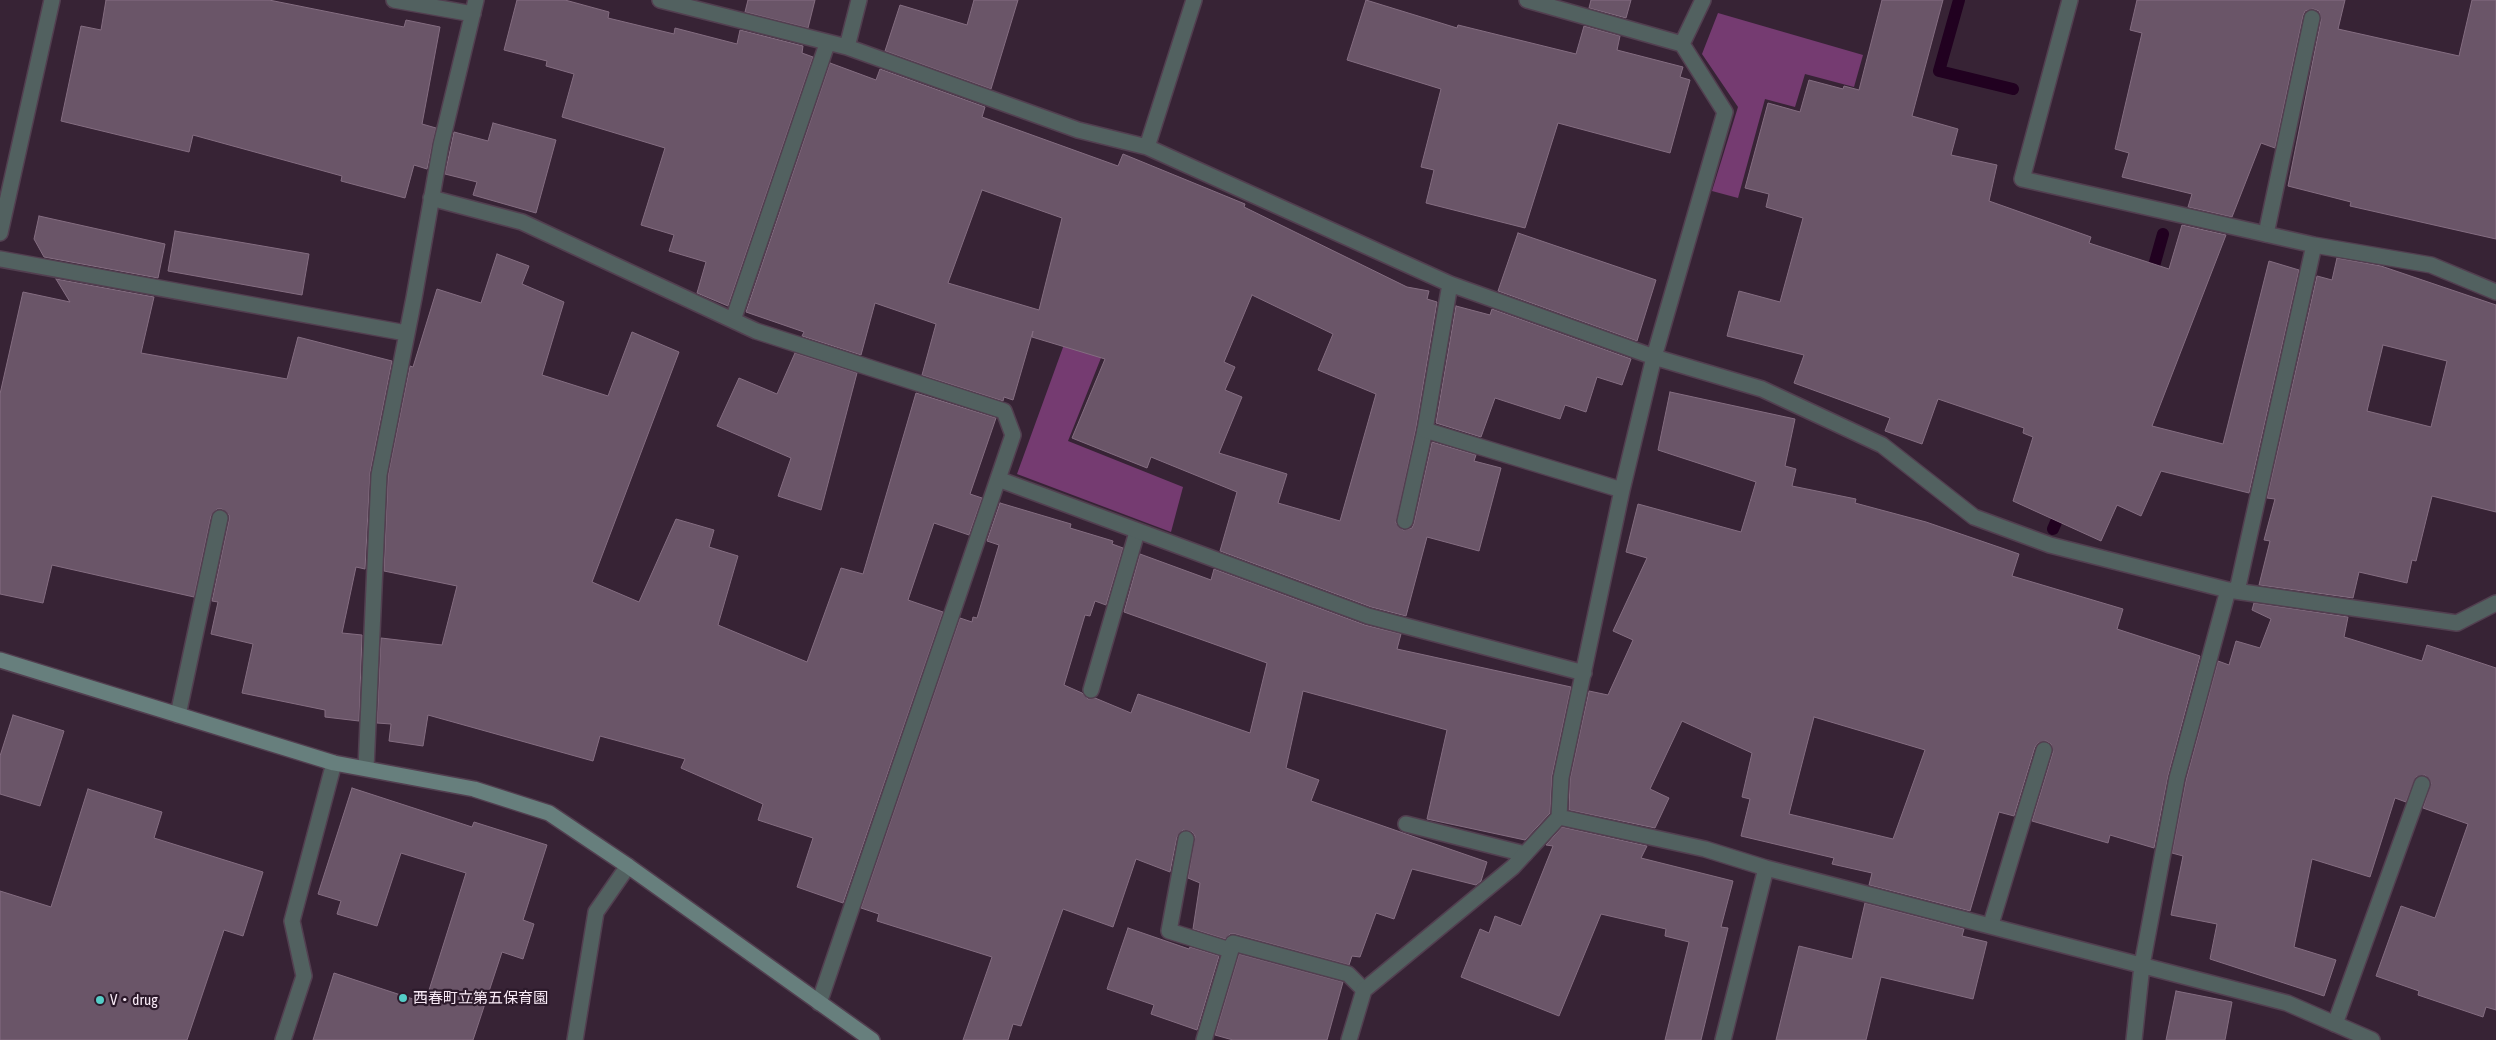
<!DOCTYPE html>
<meta charset="utf-8">
<style>
body{margin:0}
canvas{display:block;background:#372335}
</style>
<canvas width="2496" height="1040"></canvas>
<script>
const ctx = document.querySelector('canvas').getContext('2d');
ctx.lineJoin = 'round';
function fillPath(path, color) {
  ctx.fillStyle = color;
  ctx.fill(path, 'evenodd');
}
function poly(rows) {
  const path = new Path2D();
  for (const r of rows) {
    path.moveTo(r[0], r[1]);
    for (let i = 2; i < r.length; i += 2) path.lineTo(r[i], r[i + 1]);
  }
  return path;
}
function strokePath(path, color, width, dash) {
  ctx.strokeStyle = color;
  ctx.lineWidth = width;
  ctx.lineCap = dash ? 'butt' : 'round';
  ctx.setLineDash(dash || []);
  ctx.stroke(path);
}
function write(font, color, halo, rows, align = 'center') {
  ctx.font = font + ' "Asap Condensed","Noto Sans JP",sans-serif';
  ctx.lineWidth = 4.5;
  ctx.setLineDash([]);
  ctx.textBaseline = 'middle';
  ctx.strokeStyle = halo;
  ctx.fillStyle = color;
  for (const [text, x, y, turn = 0] of rows) {
    ctx.save();
    ctx.translate(x, y);
    ctx.rotate((+turn || 0) * Math.PI / 180);
    ctx.textAlign = isNaN(turn) ? turn : align;
    if (halo) ctx.strokeText(text, 0, 0);
    ctx.fillText(text, 0, 0);
    ctx.restore();
  }
}
const green = poly([
 [1718,13,1863,55,1854,87,1805,74,1795,107,1765,99,1738,198,1712,191,1738,107,1702,54],
 [1082,295,1120,310,1068,441,1183,487,1171,532,1017,474]
]);
const stream = poly([
 [1959,0,1939,71,2013,89],
 [2150,280,2163,234],
 [2053,529,2063,506]
]);
const building = poly([
 [106,0,269,0,404,27,406,20,440,27,422,124,436,128,427,169,414,165,405,198,341,181,342,176,193,135,189,152,61,121,81,26,101,30,106,0],
 [517,0,565,0,609,12,608,18,674,34,675,28,737,44,740,30,803,46,802,53,813,57,728,306,697,293,706,262,669,251,674,235,641,225,665,148,562,117,574,74,546,66,547,61,504,50,517,0],
 [748,0,815,0,808,28,745,12,748,0],
 [974,0,1018,0,991,89,885,51,900,5,967,25,974,0],
 [1366,0,1457,28,1458,25,1576,54,1584,26,1620,36,1617,50,1683,67,1680,77,1690,80,1670,153,1558,123,1525,228,1426,203,1434,170,1421,167,1441,89,1347,60,1366,0],
 [1591,0,1631,0,1626,18,1589,8,1591,0],
 [1882,0,1943,0,1912,116,1958,129,1951,155,1997,165,1989,201,2091,237,2089,243,2169,269,2182,225,2226,235,2152,426,2223,444,2269,261,2299,270,2249,493,2161,471,2141,516,2117,505,2101,541,2013,501,2033,437,2023,433,2024,428,1938,399,1922,444,1885,431,1890,418,1794,383,1804,355,1727,336,1739,291,1780,302,1803,218,1766,207,1769,194,1745,188,1768,103,1800,112,1809,80,1843,89,1844,86,1859,90,1882,0],
 [2137,0,2345,0,2338,29,2459,56,2472,0,2496,0,2496,239,2350,206,2351,202,2288,186,2321,20,2319,11,2313,9,2305,11,2303,16,2275,148,2261,143,2232,217,2188,207,2192,194,2122,177,2129,153,2115,149,2142,33,2130,30,2137,0],
 [830,63,876,80,880,69,985,107,982,117,1118,166,1123,154,1245,204,1244,207,1407,287,1429,291,1427,299,1437,302,1416,428,1396,523,1403,530,1412,528,1414,523,1432,442,1476,455,1474,461,1501,468,1479,551,1427,537,1406,616,1371,607,1220,551,1237,492,1151,457,1147,468,1072,438,1105,359,1032,337,1033,331,1013,400,1004,397,1003,401,922,375,936,324,875,303,861,355,802,336,804,332,746,312,830,63],
 [982,190,1062,218,1039,310,948,283,982,190],
 [1252,295,1333,334,1318,370,1376,394,1340,521,1278,503,1287,474,1219,453,1242,397,1225,390,1235,367,1224,362,1252,295],
 [493,123,556,140,536,213,473,195,477,182,445,174,454,132,488,141,493,123],
 [39,216,165,244,158,278,44,257,34,239,39,216],
 [175,231,309,254,302,295,168,271,175,231],
 [1518,233,1656,280,1637,341,1498,291,1518,233],
 [497,254,529,266,522,284,564,302,542,375,608,396,632,332,679,352,592,582,639,602,676,519,714,530,709,547,738,556,718,625,807,662,841,568,863,574,916,393,996,418,970,494,982,498,969,535,934,523,908,600,943,612,843,903,797,887,813,838,758,820,763,804,681,768,685,759,600,736,593,761,428,715,423,746,389,741,391,724,377,723,381,638,442,645,457,586,384,571,388,476,410,366,413,367,437,289,481,303,497,254],
 [2337,258,2381,266,2496,305,2496,512,2432,496,2416,561,2412,560,2407,583,2359,572,2353,598,2259,585,2270,541,2264,540,2275,499,2267,498,2317,276,2332,280,2337,258],
 [2383,345,2447,361,2431,427,2367,411,2383,345],
 [56,279,154,297,141,353,287,379,298,337,392,361,370,473,365,569,356,567,342,633,362,635,359,721,325,717,325,710,242,693,253,644,211,634,218,602,212,601,229,520,229,515,222,509,217,509,211,516,194,597,52,565,43,603,0,594,0,394,23,292,70,302,56,279],
 [1456,306,1490,315,1492,309,1631,359,1622,385,1597,377,1586,412,1565,405,1560,419,1495,398,1481,437,1436,423,1456,306],
 [795,353,857,373,821,510,778,496,791,458,717,426,739,378,777,394,795,353],
 [1670,392,1795,419,1785,466,1796,469,1792,486,1856,499,1855,503,1926,522,2019,554,2012,576,2123,609,2117,629,2200,656,2168,776,2154,848,2110,835,2108,843,2032,821,2053,752,2051,744,2046,741,2038,743,2035,747,2014,816,1999,812,1970,911,1869,885,1872,873,1832,864,1834,858,1741,836,1750,799,1742,797,1752,753,1682,721,1650,789,1669,798,1655,828,1569,810,1570,779,1589,691,1608,695,1633,640,1613,631,1647,558,1626,552,1638,504,1741,532,1756,482,1658,450,1670,392],
 [1814,717,1925,750,1893,839,1789,814,1814,717],
 [1000,503,1071,524,1070,528,1113,541,1112,544,1123,548,1106,605,1095,601,1090,616,1085,615,1064,685,1082,693,1088,699,1095,698,1131,713,1138,694,1250,733,1267,663,1124,612,1140,554,1211,580,1214,569,1365,625,1401,634,1397,649,1571,687,1552,776,1550,813,1525,840,1427,819,1447,730,1303,691,1286,768,1319,780,1311,801,1487,862,1481,881,1476,885,1412,869,1394,919,1376,913,1360,957,1352,956,1349,965,1235,934,1230,934,1225,939,1193,929,1200,883,1188,878,1195,836,1192,832,1183,830,1177,837,1170,872,1136,859,1113,927,1063,909,1021,1026,1013,1024,1008,1040,963,1040,992,957,877,921,879,914,861,908,960,618,972,622,973,617,977,618,999,545,987,541,1000,503],
 [2254,603,2348,617,2344,637,2422,661,2427,645,2496,668,2496,1010,2486,1007,2483,1017,2418,995,2419,991,2376,976,2401,906,2435,918,2468,824,2423,808,2431,783,2425,775,2416,777,2406,802,2395,798,2370,877,2312,859,2294,947,2336,960,2324,996,2210,959,2217,924,2171,915,2183,856,2172,853,2186,780,2218,661,2229,665,2236,641,2260,648,2271,619,2252,610,2254,603],
 [13,715,64,731,40,806,0,794,0,756,13,715],
 [352,788,472,827,474,822,547,845,523,920,534,924,523,959,502,952,473,1040,313,1040,334,973,425,1003,466,873,401,853,377,926,337,914,341,901,318,894,352,788],
 [88,789,162,812,154,838,263,872,243,936,224,930,187,1040,0,1040,0,891,51,907,88,789],
 [1562,827,1647,846,1641,858,1733,881,1721,927,1728,928,1701,1040,1665,1040,1689,942,1665,936,1666,929,1601,914,1559,1016,1461,977,1480,929,1489,933,1495,916,1521,926,1553,846,1546,845,1562,827],
 [1865,903,1964,929,1962,936,1987,942,1973,999,1881,977,1866,1040,1776,1040,1799,946,1852,959,1865,903],
 [1128,928,1189,949,1190,947,1219,956,1197,1030,1151,1014,1154,1005,1107,989,1128,928],
 [1239,954,1343,982,1327,1040,1233,1040,1215,1035,1239,954],
 [2176,991,2232,1002,2225,1040,2166,1040,2176,991]
]);
const lane = poly([
 [2266,234,2312,18],
 [1405,521,1425,430],
 [1091,690,1137,532],
 [178,715,220,518],
 [1406,824,1525,854],
 [1186,839,1169,931,1230,950],
 [1991,924,2044,750],
 [2335,1024,2422,784],
 [1204,1040,1233,943,1348,974,1364,990]
]);
const street = poly([
 [394,0,473,14],
 [660,0,847,47,1078,130,1147,147,1450,284,1654,357,1762,389,1882,445,1974,517,2050,545,2228,590,2457,623,2496,603],
 [2070,0,2022,179,2314,245,2431,265,2496,292],
 [1682,44,1703,0],
 [847,47,859,0],
 [1147,147,1194,0],
 [431,198,522,222,756,331,1004,411,1013,435,819,1003],
 [0,233,52,0],
 [0,259,406,333],
 [1450,284,1425,430,1622,490],
 [733,320,827,44],
 [998,479,1368,616,1584,673],
 [2237,591,2314,245],
 [366,768,379,475,414,298,441,145,476,0],
 [1559,817,1705,849,1766,868,2287,1003,2372,1040],
 [283,1040,304,976,292,921,334,763],
 [575,1040,596,912,628,866],
 [1349,1040,1364,990,1513,867,1559,817,1561,778,1622,490,1654,357,1725,112,1682,44,1527,0],
 [1723,1040,1766,868],
 [2134,1040,2142,965,2177,778,2228,590]
]);
const secondary = poly([
 [0,660,334,763,474,789,549,813,628,866,872,1040]
]);
const markers = [
 [403,998,5,"#54cdc7"],
 [100,1000,5,"#54cdc7"]
];
const poiNames = [
 ["西春町立第五保育園",413,998],
 ["V・drug",110,1000]
];
fillPath(green, '#753b71');
strokePath(stream, '#210120', 12);
fillPath(building, '#6a5568');
strokePath(building, '#846d81', 1);
strokePath(lane, '#523f50', 18);
strokePath(street, '#523f50', 18);
strokePath(secondary, '#523f50', 18);
strokePath(lane, '#526160', 15);
strokePath(street, '#526160', 15);
strokePath(secondary, '#677f7d', 15);
for (const [x, y, r, color] of markers) {
  const dot = new Path2D();
  dot.arc(x, y, r, 0, 2 * Math.PI);
  ctx.fillStyle = color;
  ctx.fill(dot);
  strokePath(dot, '#2c1a2b', 2);
}
write('15px', '#f9ebf7', '#2c1a2b', poiNames, 'left');
</script>
